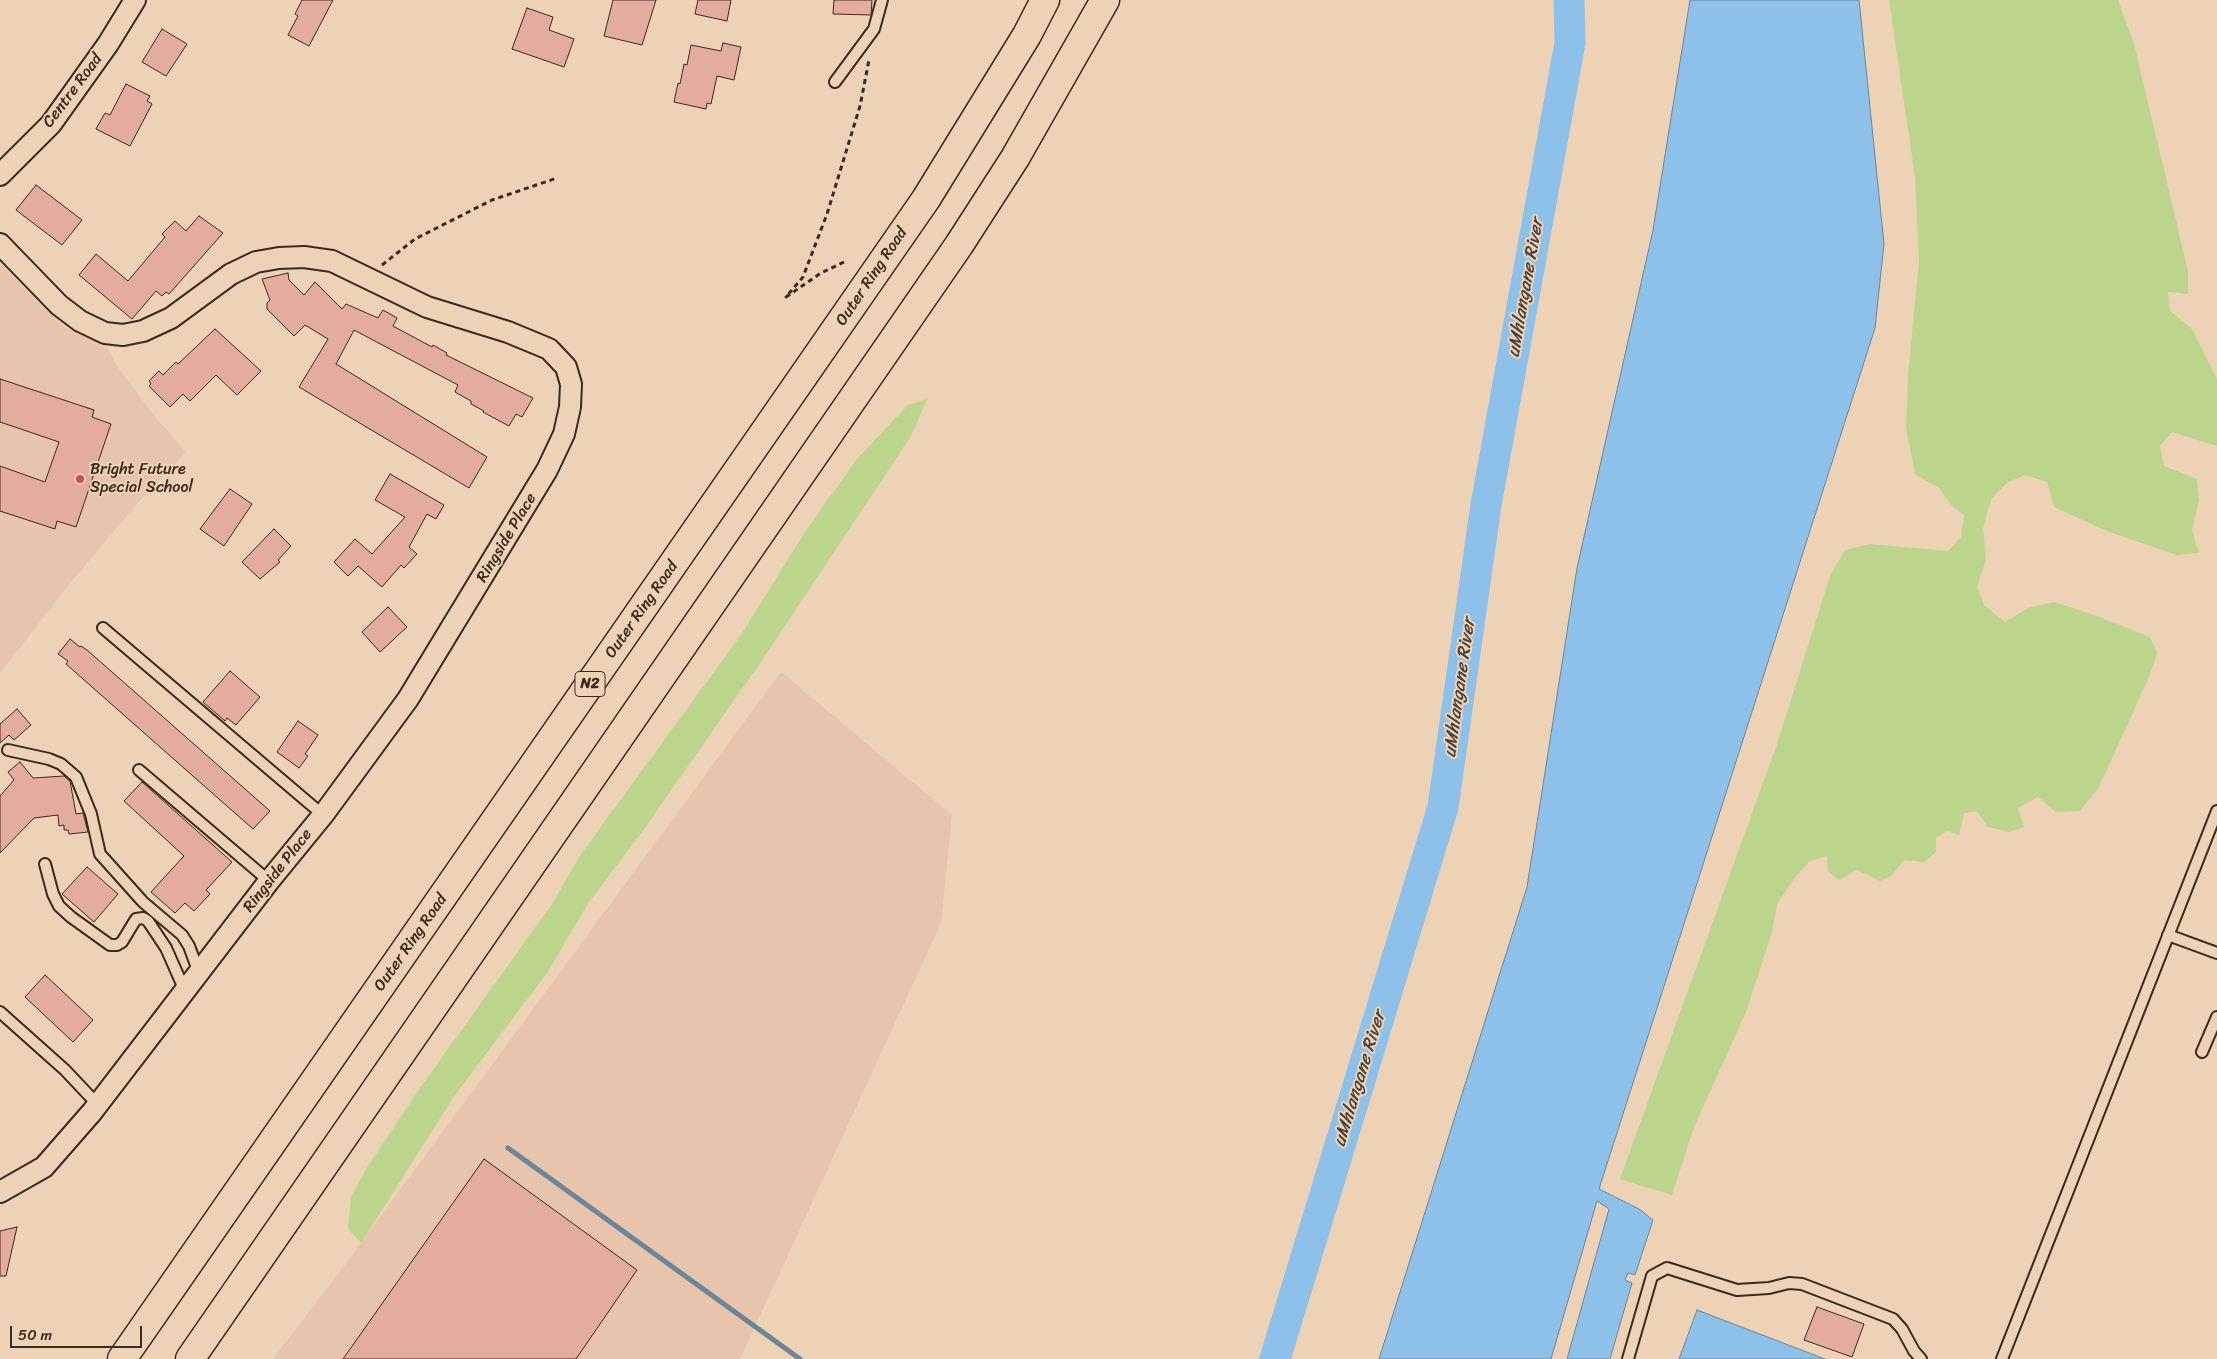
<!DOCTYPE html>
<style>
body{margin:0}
#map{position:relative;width:2217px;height:1359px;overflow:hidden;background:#eed2b5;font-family:Sriracha,sans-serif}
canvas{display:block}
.scale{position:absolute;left:10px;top:1326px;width:132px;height:22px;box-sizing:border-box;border:2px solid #3b2a1e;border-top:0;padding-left:6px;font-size:15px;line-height:18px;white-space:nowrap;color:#3b2a1e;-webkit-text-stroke:4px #eed2b5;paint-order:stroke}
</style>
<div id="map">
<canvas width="2217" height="1359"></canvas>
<div class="scale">50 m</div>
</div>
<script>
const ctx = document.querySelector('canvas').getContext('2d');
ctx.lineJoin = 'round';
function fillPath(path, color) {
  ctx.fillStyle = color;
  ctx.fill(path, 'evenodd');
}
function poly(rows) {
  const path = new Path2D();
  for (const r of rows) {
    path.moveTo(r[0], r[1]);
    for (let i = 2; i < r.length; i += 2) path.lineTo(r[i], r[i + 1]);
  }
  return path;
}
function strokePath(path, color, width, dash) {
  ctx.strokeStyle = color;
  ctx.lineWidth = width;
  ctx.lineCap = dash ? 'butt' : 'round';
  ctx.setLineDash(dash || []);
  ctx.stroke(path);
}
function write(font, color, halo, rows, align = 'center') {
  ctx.font = font + ' Sriracha,sans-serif';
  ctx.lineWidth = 4;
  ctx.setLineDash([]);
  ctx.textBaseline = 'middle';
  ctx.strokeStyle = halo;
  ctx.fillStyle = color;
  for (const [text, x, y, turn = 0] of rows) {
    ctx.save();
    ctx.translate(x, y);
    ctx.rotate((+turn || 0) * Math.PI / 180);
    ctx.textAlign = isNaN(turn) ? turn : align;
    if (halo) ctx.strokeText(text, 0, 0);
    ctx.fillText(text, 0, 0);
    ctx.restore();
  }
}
const built = poly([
 [0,263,63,326,108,349,116,365,155,417,186,452,135,506,71,582,0,673],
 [781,672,952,815,941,923,740,1359,273,1359,344,1266]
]);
const green = poly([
 [1889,0,2118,0,2134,44,2188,271,2188,294,2168,292,2170,311,2192,329,2217,379,2217,446,2172,432,2160,446,2164,466,2197,479,2199,501,2192,530,2199,553,2177,555,2109,532,2054,507,2047,482,2025,475,2007,483,1991,499,1983,529,1986,560,1977,586,1984,605,2005,622,2028,608,2054,602,2097,616,2150,637,2157,653,2149,677,2099,787,2080,811,2056,812,2038,797,2018,808,2024,827,2009,832,1988,827,1977,811,1964,813,1959,835,1947,831,1936,838,1936,852,1924,862,1904,860,1891,876,1880,881,1857,870,1839,880,1828,871,1827,856,1810,861,1796,876,1777,904,1772,932,1746,1012,1694,1127,1672,1195,1620,1179,1777,744,1830,576,1845,550,1870,544,1948,551,1961,537,1964,515,1953,507,1939,488,1915,474,1906,427,1908,375,1919,261,1915,177],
 [927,399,911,436,760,663,642,832,589,902,547,973,453,1098,361,1243,348,1229,351,1197,366,1169,420,1088,552,904,581,854,741,635,805,532,856,460,908,405]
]);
const water = poly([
 [1690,0,1859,0,1884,244,1875,328,1599,1189,1639,1209,1653,1220,1635,1275,1628,1273,1625,1280,1632,1283,1610,1359,1567,1359,1609,1209,1597,1201,1551,1359,1379,1359,1527,887,1577,568,1653,230,1690,0],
 [1697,1310,1825,1359,1679,1359,1697,1310]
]);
const stream = poly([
 [508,1148,800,1359]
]);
const river = poly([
 [1275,1359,1443,807,1486,505,1570,43,1569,0]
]);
const building = poly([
 [302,0,333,0,309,46,288,35,298,16,295,14,302,0],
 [613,0,656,0,642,45,604,36,613,0],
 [698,0,731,0,727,21,695,14,698,0],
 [834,0,872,0,871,15,833,14,834,0],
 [527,8,553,17,549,30,574,39,564,67,512,49,527,8],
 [162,29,187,44,166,76,142,62,162,29],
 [723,43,741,47,734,80,717,76,711,104,707,103,706,109,674,102,678,83,680,84,684,64,687,65,691,45,721,51,723,43],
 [126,84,150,96,147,101,152,104,130,146,96,129,105,113,110,115,126,84],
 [36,185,82,220,62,245,16,210,36,185],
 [199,216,223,233,169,294,166,292,162,296,156,291,132,319,79,275,96,254,128,281,165,237,162,234,175,221,186,231,199,216],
 [288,273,289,280,304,295,315,282,342,309,346,304,378,318,383,310,397,318,393,326,432,347,433,345,447,353,446,355,533,398,522,417,516,414,509,426,483,412,484,411,471,404,471,401,455,392,458,385,354,330,336,364,487,457,469,488,299,387,328,339,305,325,294,336,267,309,267,303,270,300,262,279,288,273],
 [215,329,261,371,237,395,216,375,190,401,183,394,170,407,149,386,151,384,149,381,159,371,163,375,176,362,178,364,215,329],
 [0,379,94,410,92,417,111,424,76,527,57,521,55,529,0,511,0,466,45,482,59,442,0,422,0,379],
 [390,474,444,505,436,519,427,514,409,547,417,554,404,568,401,565,382,587,358,566,348,576,334,562,355,539,372,554,405,517,375,500,390,474],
 [230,489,252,504,224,546,200,529,230,489],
 [274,529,291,546,278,560,280,562,260,579,242,562,274,529],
 [388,607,407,627,380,652,362,632,388,607],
 [70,639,80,647,81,646,87,650,270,811,253,829,66,664,68,661,58,654,70,639],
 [230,671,260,697,236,725,227,718,225,721,203,702,230,671],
 [17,709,31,725,14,740,9,735,0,743,0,724,17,709],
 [298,721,318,735,305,754,308,756,299,768,277,752,298,721],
 [20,762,33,778,64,776,70,781,76,814,83,813,88,832,69,834,68,830,64,830,64,825,59,826,58,815,34,818,0,853,0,796,14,780,8,772,20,762],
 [142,782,232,862,206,890,210,894,194,911,185,903,175,913,151,892,184,856,124,801,142,782],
 [87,867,118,894,94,922,62,894,87,867],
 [45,975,93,1020,73,1042,25,997,45,975],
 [484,1159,637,1270,576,1359,343,1359,484,1159],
 [17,1227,6,1276,0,1276,0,1231,17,1227],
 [1817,1307,1864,1324,1852,1357,1804,1340,1817,1307]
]);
const path = poly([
 [844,262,821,273,786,297,803,277,827,214,860,106,869,60],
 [382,265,415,239,492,200,557,178]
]);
const service = poly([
 [835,82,874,29,882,0],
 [103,628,323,815],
 [8,750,49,759,61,764,76,777,91,814,100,854,143,902,182,935,189,946,199,973],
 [139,770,269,881],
 [45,864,53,894,59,906,71,917,110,945,117,945,122,942,136,919,143,918,148,921,166,948,185,991],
 [2168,935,2217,953],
 [0,1012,65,1070,98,1105],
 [2202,1052,2217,1017],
 [1628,1359,1652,1276,1667,1268,1737,1290,1769,1288,1789,1283,1802,1284,1893,1319,1902,1329,1914,1351,1921,1359],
 [2002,1359,2217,811]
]);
const minor = poly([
 [0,175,51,124,108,44,135,0],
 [0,244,59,305,80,321,105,333,123,335,143,331,171,318,231,274,256,262,279,258,304,257,332,261,427,307,508,332,549,349,566,367,571,384,570,407,564,434,547,470,408,699,323,815,269,881,92,1112,44,1167,0,1192]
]);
const motorway = poly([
 [122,1359,926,199,1027,35,1045,0],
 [190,1359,959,245,1015,158,1105,0]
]);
const markers = [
 [80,479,5,"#d1495b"]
];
const shields = [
 [590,684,30]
];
const shieldNames = [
 ["N2",590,684]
];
const streetNames = [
 ["Centre Road",73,91,-53],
 ["Outer Ring Road",872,277,-56],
 ["Ringside Place",507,538,-59],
 ["Outer Ring Road",642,610,-55],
 ["Ringside Place",278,871,-52],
 ["Outer Ring Road",411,943,-55]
];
const poiNames = [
 ["Bright Future",90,470],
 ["Special School",90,488]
];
const waterNames = [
 ["uMhlangane River",1526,288,-80],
 ["uMhlangane River",1460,688,-82],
 ["uMhlangane River",1360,1079,-73]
];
fillPath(built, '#e7c4ab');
fillPath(green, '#bbd58c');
fillPath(water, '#8dc1ea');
strokePath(water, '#6c8598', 1);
strokePath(stream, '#6c8598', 5);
strokePath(river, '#8dc1ea', 31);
fillPath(building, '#e4ac9c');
strokePath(building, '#3b2a1e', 1);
strokePath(service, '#3b2a1e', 14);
strokePath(minor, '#3b2a1e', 24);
strokePath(motorway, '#3b2a1e', 31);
strokePath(path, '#3b2a1e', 3, [5, 4]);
strokePath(service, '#eed2b5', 10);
strokePath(minor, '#eed2b5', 20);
strokePath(motorway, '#eed2b5', 28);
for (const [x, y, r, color] of markers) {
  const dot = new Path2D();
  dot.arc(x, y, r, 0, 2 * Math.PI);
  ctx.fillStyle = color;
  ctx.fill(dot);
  strokePath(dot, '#eed2b5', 2);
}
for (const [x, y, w] of shields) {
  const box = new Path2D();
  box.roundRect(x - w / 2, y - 12.5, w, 25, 4);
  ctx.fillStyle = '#eed2b5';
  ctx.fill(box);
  strokePath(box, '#3b2a1e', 1);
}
write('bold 15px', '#3b2a1e', null, shieldNames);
write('16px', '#3b2a1e', '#eed2b5', streetNames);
write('16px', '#3b2a1e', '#eed2b5', poiNames, 'left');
write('italic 18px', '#47413d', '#eed2b5', waterNames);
</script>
